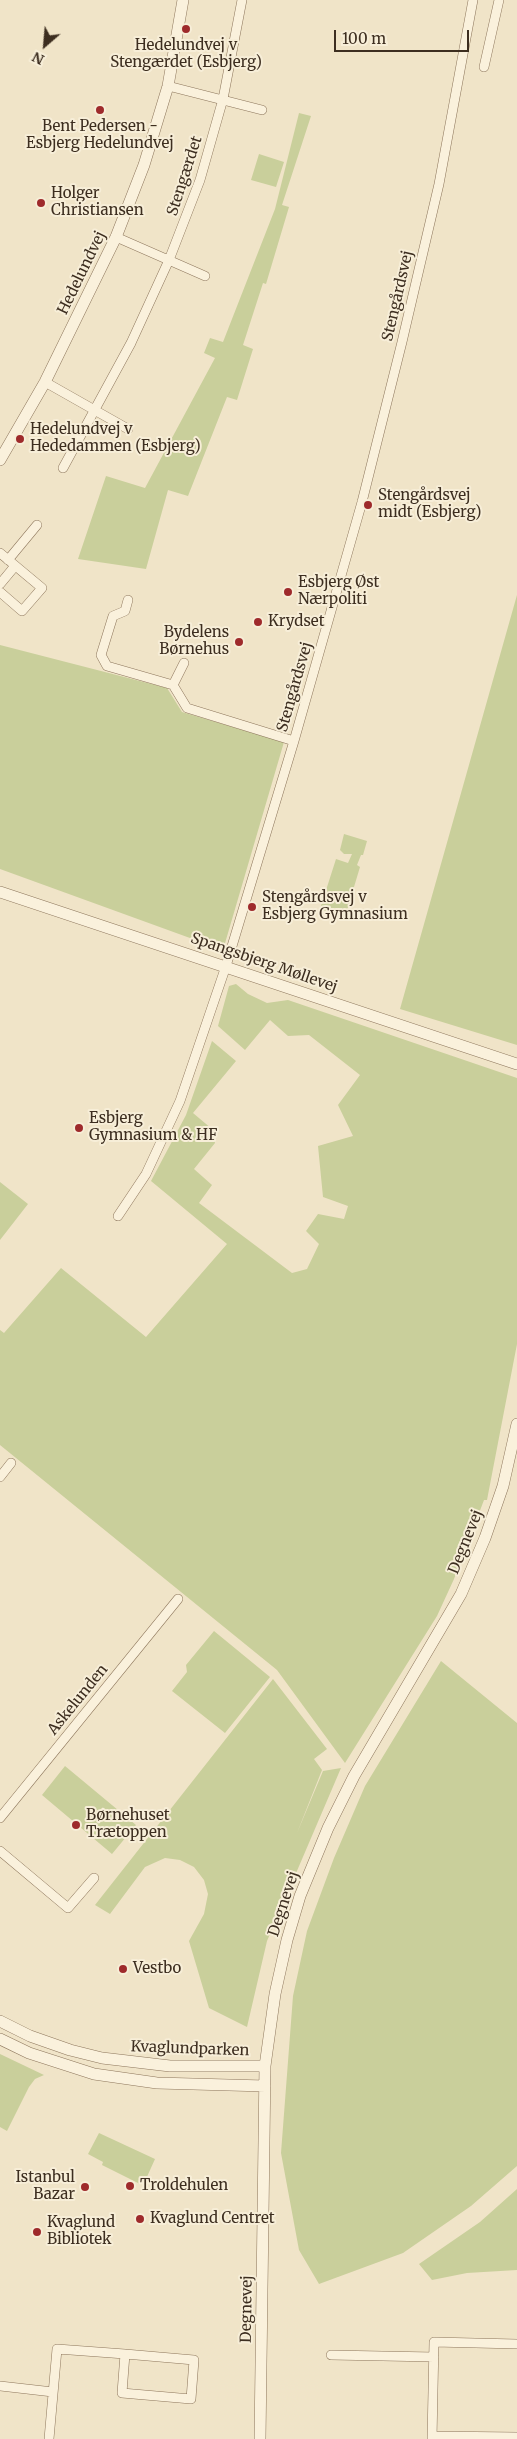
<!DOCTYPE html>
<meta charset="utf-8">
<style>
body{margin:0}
#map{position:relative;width:517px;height:2439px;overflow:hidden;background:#f0e4c8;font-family:Merriweather,serif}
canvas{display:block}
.north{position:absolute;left:20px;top:20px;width:50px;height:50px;-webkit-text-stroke:4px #f7eed8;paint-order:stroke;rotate:207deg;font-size:14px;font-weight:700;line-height:20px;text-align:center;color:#3d2e20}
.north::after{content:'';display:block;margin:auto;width:18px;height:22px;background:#3d2e20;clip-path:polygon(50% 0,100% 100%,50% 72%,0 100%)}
.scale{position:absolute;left:334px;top:30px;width:135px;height:22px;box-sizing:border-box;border:2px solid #3d2e20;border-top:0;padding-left:6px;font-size:15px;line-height:18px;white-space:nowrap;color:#3d2e20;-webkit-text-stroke:4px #f7eed8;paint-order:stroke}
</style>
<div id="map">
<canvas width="517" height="2439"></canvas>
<div class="north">N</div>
<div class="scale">100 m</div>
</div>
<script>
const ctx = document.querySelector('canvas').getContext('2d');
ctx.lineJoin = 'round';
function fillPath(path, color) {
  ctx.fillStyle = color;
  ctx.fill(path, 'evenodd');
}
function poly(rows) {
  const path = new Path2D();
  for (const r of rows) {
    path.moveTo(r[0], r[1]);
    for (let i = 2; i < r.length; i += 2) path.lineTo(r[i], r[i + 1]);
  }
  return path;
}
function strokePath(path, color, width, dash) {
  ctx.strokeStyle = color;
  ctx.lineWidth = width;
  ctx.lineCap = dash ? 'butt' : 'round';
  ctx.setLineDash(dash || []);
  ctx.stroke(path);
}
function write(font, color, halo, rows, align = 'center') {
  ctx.font = font + ' Merriweather,serif';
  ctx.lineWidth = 4;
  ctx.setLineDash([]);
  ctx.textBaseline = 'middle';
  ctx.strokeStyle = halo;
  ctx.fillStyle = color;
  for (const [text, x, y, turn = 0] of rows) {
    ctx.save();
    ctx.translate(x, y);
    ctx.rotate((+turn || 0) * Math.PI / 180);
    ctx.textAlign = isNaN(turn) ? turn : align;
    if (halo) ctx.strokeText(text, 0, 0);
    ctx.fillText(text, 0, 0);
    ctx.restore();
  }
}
const green = poly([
 [299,113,311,116,282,205,289,207,266,284,263,283,243,345,253,349,237,400,227,397,188,496,168,490,146,569,78,559,106,476,145,488,215,358,204,353,210,338,223,342,275,209],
 [259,154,284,162,276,187,251,180],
 [517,595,517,1045,400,1009],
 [0,645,167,688,182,712,284,742,223,950,0,869],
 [344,834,367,841,363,855,361,855,357,865,360,867,345,917,320,909,336,859,348,863,352,854,344,854,340,850],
 [236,984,248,994,267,1003,288,1000,517,1078,517,1344,487,1500,484,1500,454,1579,437,1616,345,1763,277,1670,0,1445,0,1330,4,1333,61,1268,146,1337,227,1244,151,1181,186,1115,212,1041,236,1061,193,1113,212,1129,215,1143,194,1169,212,1185,199,1203,292,1273,307,1269,319,1244,306,1231,318,1214,344,1219,348,1206,323,1197,318,1146,353,1136,338,1105,360,1075,309,1035,288,1036,270,1020,245,1050,218,1026,229,986],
 [0,1182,28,1204,0,1240],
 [214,1631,270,1677,225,1733,172,1691,187,1672,186,1665],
 [441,1661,517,1723,517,2166,471,2206,403,2253,319,2284,299,2250,281,2153,293,1996,307,1931,334,1858,365,1786],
 [273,1679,327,1749,314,1759,322,1770,297,1833,323,1771,341,1768,267,1941,247,2027,209,2008,189,1941,204,1914,208,1894,204,1880,194,1867,180,1860,165,1858,145,1867,110,1914,95,1905],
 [65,1766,136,1825,112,1854,42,1795],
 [0,2054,44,2075,35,2079,29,2087,7,2131,0,2127],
 [99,2133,155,2159,146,2179,143,2178,140,2184,102,2165,103,2162,88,2154],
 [517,2189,517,2270,467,2273,432,2280,419,2264,480,2222]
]);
const minor = poly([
 [484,67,499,0],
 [168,86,262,110],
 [116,237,205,276],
 [45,382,128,429],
 [63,468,131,343,169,260,200,180,223,99,242,0],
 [0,553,42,588,22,611,0,592],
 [8,560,37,525],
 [0,584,15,566],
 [128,600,125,611,113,616,101,655,107,666,173,685,187,708,294,741],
 [173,685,184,663],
 [118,1216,146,1174,180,1101,226,966,294,741,362,502,402,342,439,184,473,0],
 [0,1477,11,1463],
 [0,1818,178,1599],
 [0,1851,68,1908,94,1878],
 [331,2355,434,2357],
 [0,2386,53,2392],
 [433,2436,517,2437],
 [49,2439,57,2349,125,2354,194,2360,191,2399,122,2393,125,2354],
 [432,2439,434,2342,517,2344]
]);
const tertiary = poly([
 [0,460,45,382,116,237,144,165,168,86,183,0],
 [0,892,517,1064],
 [0,2021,30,2036,70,2050,102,2058,170,2066,265,2066],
 [0,2039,29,2053,94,2074,157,2083,265,2086],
 [260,2439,265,2066,275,1994,287,1940,300,1896,328,1828,354,1776,461,1594,485,1538,503,1486,517,1424]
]);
const markers = [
 [186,29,5,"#9e2a2b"],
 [100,110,5,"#9e2a2b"],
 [41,203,5,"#9e2a2b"],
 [20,439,5,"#9e2a2b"],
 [368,505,5,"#9e2a2b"],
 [288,592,5,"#9e2a2b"],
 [258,622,5,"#9e2a2b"],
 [239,642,5,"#9e2a2b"],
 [252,907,5,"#9e2a2b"],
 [79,1128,5,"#9e2a2b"],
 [76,1825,5,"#9e2a2b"],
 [123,1969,5,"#9e2a2b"],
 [130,2186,5,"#9e2a2b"],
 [85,2187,5,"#9e2a2b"],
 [140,2219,5,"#9e2a2b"],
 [37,2232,5,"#9e2a2b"]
];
const poiNames = [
 ["Hedelundvej v",186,46,"center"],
 ["Stengærdet (Esbjerg)",186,63,"center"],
 ["Bent Pedersen -",100,127,"center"],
 ["Esbjerg Hedelundvej",100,144,"center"],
 ["Holger",51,194],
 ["Christiansen",51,211],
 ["Hedelundvej v",30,430],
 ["Hededammen (Esbjerg)",30,447],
 ["Stengårdsvej",378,496],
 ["midt (Esbjerg)",378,513],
 ["Esbjerg Øst",298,583],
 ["Nærpoliti",298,600],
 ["Krydset",268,622],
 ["Bydelens",229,633,"right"],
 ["Børnehus",229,650,"right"],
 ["Stengårdsvej v",262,898],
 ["Esbjerg Gymnasium",262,915],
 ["Esbjerg",89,1119],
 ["Gymnasium & HF",89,1136],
 ["Børnehuset",86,1816],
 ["Trætoppen",86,1833],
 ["Vestbo",133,1969],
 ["Istanbul",75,2178,"right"],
 ["Bazar",75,2195,"right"],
 ["Troldehulen",140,2186],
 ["Kvaglund Centret",150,2219],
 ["Kvaglund",47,2223],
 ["Bibliotek",47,2240]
];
const streetNames = [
 ["Stengærdet",185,176,-72],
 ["Hedelundvej",82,273,-64],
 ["Stengårdsvej",398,296,-77],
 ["Stengårdsvej",295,687,-74],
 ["Spangsbjerg Møllevej",264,963,19],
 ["Degnevej",466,1542,-68],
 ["Askelunden",78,1700,-51],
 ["Degnevej",284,1904,-72],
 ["Kvaglundparken",190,2049,2],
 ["Degnevej",247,2309,-89]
];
fillPath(green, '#c9cf9b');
strokePath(minor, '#8d765c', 10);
strokePath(tertiary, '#8d765c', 12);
strokePath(minor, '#faf1dc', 9);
strokePath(tertiary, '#faf1dc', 11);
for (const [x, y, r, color] of markers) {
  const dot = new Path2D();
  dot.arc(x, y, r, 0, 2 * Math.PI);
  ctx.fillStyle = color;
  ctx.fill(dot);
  strokePath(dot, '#f7eed8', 2);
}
write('15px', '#3d2e20', '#f7eed8', poiNames, 'left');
write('15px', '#3d2e20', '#f7eed8', streetNames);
</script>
